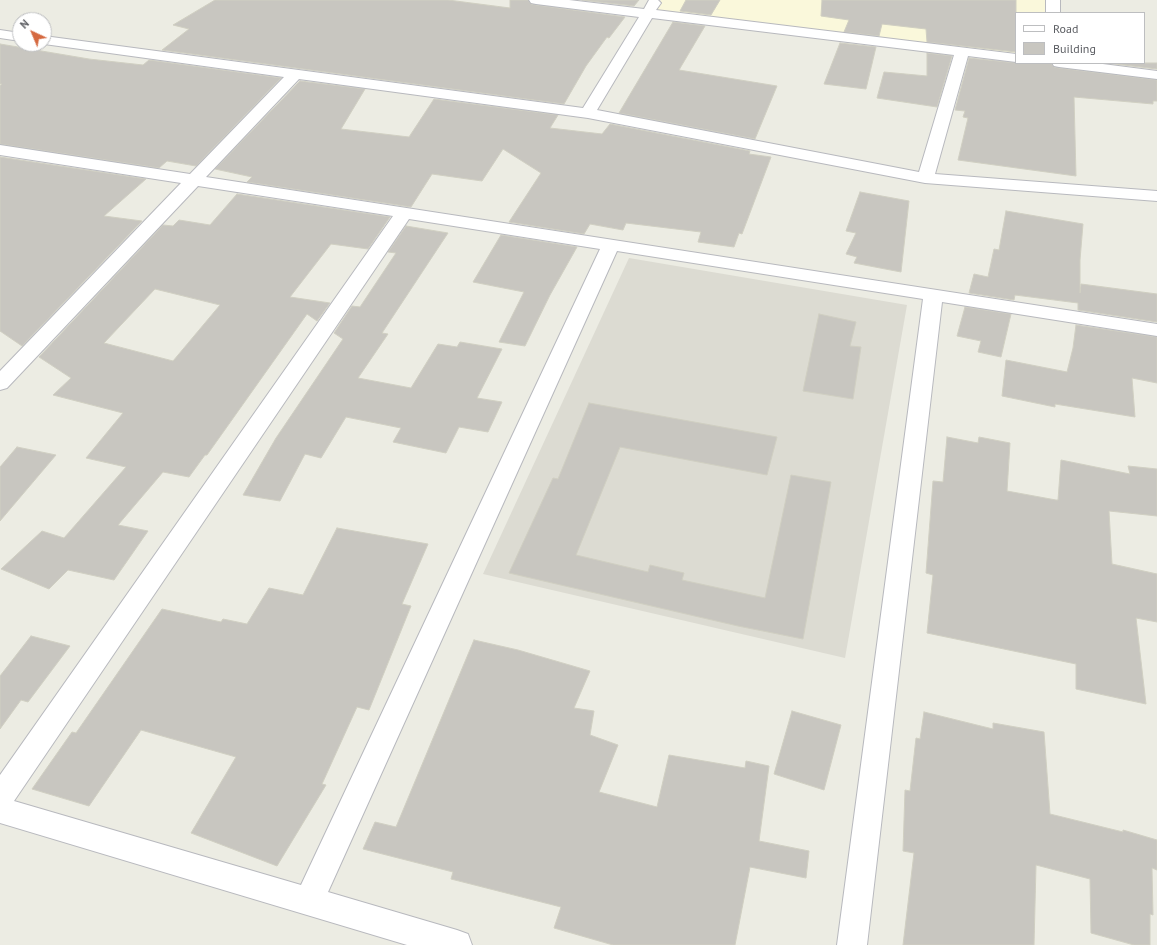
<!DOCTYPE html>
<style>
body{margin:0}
#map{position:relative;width:1157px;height:945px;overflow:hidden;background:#ecece3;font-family:"PT Sans",sans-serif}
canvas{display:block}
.legend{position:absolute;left:1015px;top:12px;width:130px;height:52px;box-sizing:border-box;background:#fff;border:1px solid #bdbec0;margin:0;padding:5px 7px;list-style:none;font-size:12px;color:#5b5d62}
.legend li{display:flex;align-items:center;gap:8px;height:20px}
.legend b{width:20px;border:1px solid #bdbec0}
.north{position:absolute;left:12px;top:12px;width:40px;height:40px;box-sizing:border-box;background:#fff;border:1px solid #bdbec0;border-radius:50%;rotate:316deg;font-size:11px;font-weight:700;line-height:16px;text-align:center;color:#5b5d62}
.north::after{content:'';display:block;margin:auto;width:14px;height:18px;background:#d56940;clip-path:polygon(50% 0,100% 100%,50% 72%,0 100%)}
</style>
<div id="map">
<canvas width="1157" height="945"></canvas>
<ul class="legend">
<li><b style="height:5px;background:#fff"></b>Road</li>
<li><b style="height:11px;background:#c8c6c0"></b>Building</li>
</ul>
<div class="north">N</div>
</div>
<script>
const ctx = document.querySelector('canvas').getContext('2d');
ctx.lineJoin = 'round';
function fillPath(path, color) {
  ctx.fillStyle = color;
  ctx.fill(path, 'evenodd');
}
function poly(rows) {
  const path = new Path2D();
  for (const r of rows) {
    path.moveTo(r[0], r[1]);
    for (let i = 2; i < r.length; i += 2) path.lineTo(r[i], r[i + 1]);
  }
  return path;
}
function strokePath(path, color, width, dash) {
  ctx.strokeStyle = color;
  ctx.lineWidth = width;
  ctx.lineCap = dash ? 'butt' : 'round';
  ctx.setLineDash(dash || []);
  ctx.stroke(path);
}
const commercial = poly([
 [661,0,1049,0,1049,13,1016,13,1016,57,654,12]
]);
const education = poly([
 [629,258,907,305,845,658,483,574]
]);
const building = poly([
 [215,0,448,0,510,8,510,0,528,0,531,4,536,5,625,17,609,38,607,37,586,66,564,104,162,50,189,29,173,25,215,0],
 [582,0,639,0,634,6,582,0],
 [686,0,720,0,711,15,680,11,686,0],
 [822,0,1016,0,1016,52,927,42,926,29,882,24,879,36,844,32,849,20,821,16,822,0],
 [673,22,705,26,679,70,777,86,755,139,619,113,673,22],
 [840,43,876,47,866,89,824,84,840,43],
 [0,44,89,59,143,65,149,60,281,78,196,166,167,161,159,168,0,144,0,86,2,84,0,84,0,44],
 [927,53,952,56,937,107,877,98,884,72,927,76,927,53],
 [969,58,1016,63,1051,63,1054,67,1059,68,1157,80,1157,101,1153,101,1153,104,1074,97,1076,176,958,160,968,118,963,117,965,111,955,110,969,58],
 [1107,63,1157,63,1157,69,1107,63],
 [300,81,365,89,341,129,409,137,434,99,558,115,550,128,602,134,610,124,750,151,749,154,771,157,742,234,739,233,734,247,698,242,701,232,626,223,623,230,590,224,584,234,509,222,541,173,503,149,482,181,432,174,411,207,247,182,252,177,215,169,300,81],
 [0,157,146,179,104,216,142,221,22,346,0,331,0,157],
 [860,192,909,201,901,272,854,263,857,257,846,254,856,233,846,231,860,192],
 [237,194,390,217,368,249,331,244,290,297,330,303,317,321,307,314,207,455,205,455,189,477,163,472,118,525,148,531,114,580,68,570,49,589,1,569,42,531,64,538,126,467,86,458,123,413,53,395,71,378,39,357,163,225,173,226,179,220,210,225,237,194],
 [155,289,220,305,173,361,104,343,155,289],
 [1006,211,1083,224,1080,260,1080,293,1081,284,1157,294,1157,322,1078,310,1078,303,1015,295,1014,300,969,293,974,274,988,277,994,249,999,250,1006,211],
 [406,226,448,233,382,333,388,334,358,378,411,388,438,344,457,347,460,342,502,349,477,398,502,402,488,432,459,427,446,453,393,442,401,428,346,417,321,458,305,454,280,501,243,495,276,438,343,339,334,333,352,306,360,307,396,253,388,252,406,226],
 [501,235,577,247,550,295,525,346,499,342,524,292,473,282,501,235],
 [965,307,1011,314,1001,357,978,352,981,341,957,336,965,307],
 [819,314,856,322,850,346,861,347,853,399,803,391,819,314],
 [1076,325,1157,337,1157,383,1132,378,1135,417,1055,404,1055,407,1002,396,1006,360,1067,372,1073,348,1076,325],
 [589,403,777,437,767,475,620,447,576,555,648,572,650,565,684,573,682,580,765,598,791,475,831,482,803,639,738,626,509,573,553,478,558,479,589,403],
 [947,437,978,443,979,437,1010,443,1007,491,1056,500,1058,500,1061,460,1130,474,1128,466,1157,469,1157,516,1109,511,1112,564,1157,574,1157,622,1136,618,1146,704,1076,689,1076,664,927,633,933,575,926,573,933,481,943,482,947,437],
 [17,447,56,455,0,521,0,467,17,447],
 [337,528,428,544,402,604,411,606,369,710,357,707,322,784,326,785,277,866,191,833,236,757,141,730,89,806,32,789,72,732,76,733,162,609,221,622,223,619,247,624,269,588,303,595,337,528],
 [31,636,70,646,28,702,21,700,0,729,0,676,31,636],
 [474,640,518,650,590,671,574,708,594,711,590,735,618,745,599,792,657,807,669,755,745,768,746,761,769,766,759,841,809,851,806,878,750,867,735,945,613,945,554,928,561,907,451,879,453,872,363,849,375,822,396,827,474,640],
 [792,711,841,725,824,790,774,774,792,711],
 [924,712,993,729,993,723,1044,732,1050,814,1123,832,1123,830,1157,840,1157,870,1152,868,1153,915,1150,914,1150,945,1134,945,1091,933,1090,879,1036,865,1034,945,903,945,914,853,903,851,905,790,910,791,916,738,920,739,924,712]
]);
const minor = poly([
 [529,0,569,0,644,9,649,0,658,0,661,3,656,10,1016,54,1016,62,968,56,935,174,1157,191,1157,201,925,183,588,118,299,79,206,177,1157,324,1157,336,942,302,867,945,837,945,923,299,617,251,328,892,457,930,468,934,472,945,407,945,0,823,0,775,393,216,198,186,7,388,0,390,0,371,181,183,0,155,0,145,190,174,284,77,44,44,44,36,583,108,639,17,536,4,531,3,529,0],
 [652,18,954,55,919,172,597,110,652,18],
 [409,219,600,249,301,885,14,801,409,219],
 [1046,0,1060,0,1060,13,1046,13,1046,0],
 [0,30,20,33,20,41,0,38,0,30],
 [1052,63,1095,63,1157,71,1157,79,1059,67,1054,66,1052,63]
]);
fillPath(commercial, '#faf8db');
fillPath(education, '#dcdbd2');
fillPath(building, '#c8c6c0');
strokePath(building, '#d0cfc2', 1);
strokePath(minor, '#b8b9be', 2);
fillPath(minor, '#fff');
</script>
